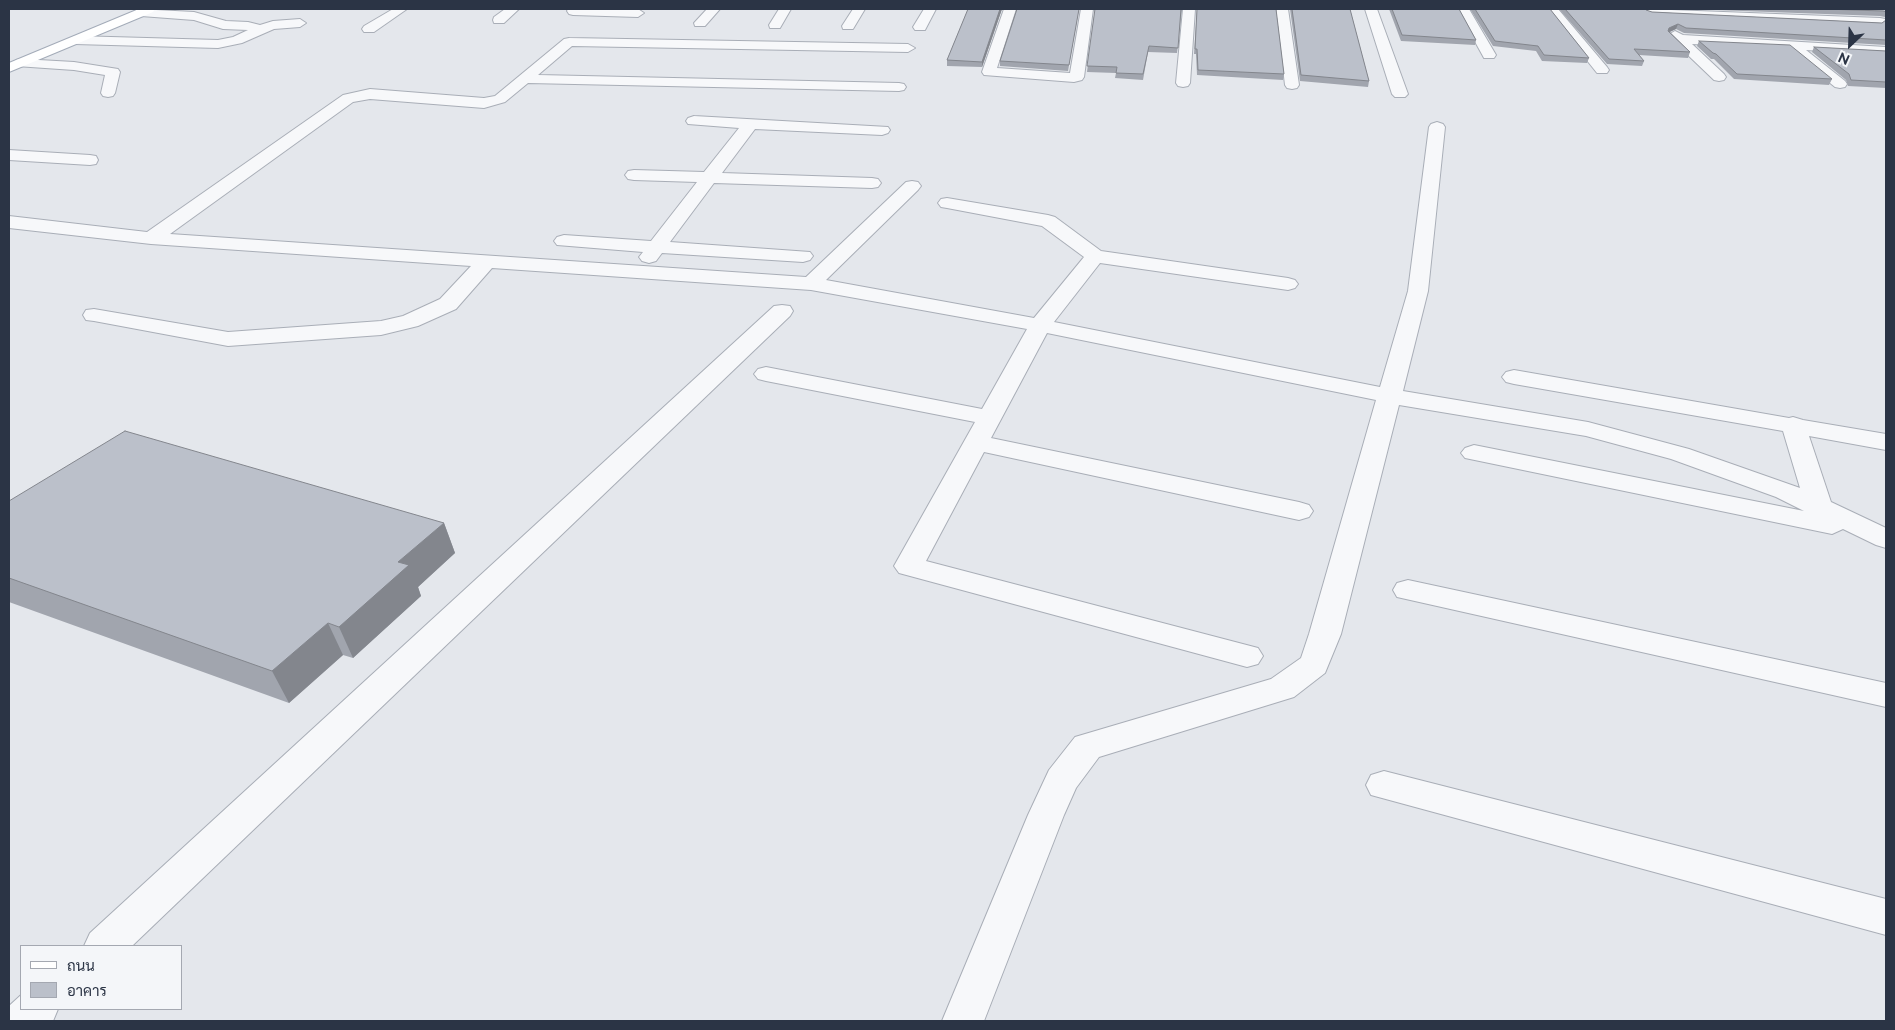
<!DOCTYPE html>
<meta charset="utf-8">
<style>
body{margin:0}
#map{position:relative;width:1895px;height:1030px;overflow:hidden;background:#e4e7ec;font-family:Raleway,Sarabun,sans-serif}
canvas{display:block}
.frame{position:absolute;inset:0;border:10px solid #2b3445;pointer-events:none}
.legend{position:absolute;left:20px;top:945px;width:162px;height:65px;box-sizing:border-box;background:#f4f6f9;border:1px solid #a4a8b1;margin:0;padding:6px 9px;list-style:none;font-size:15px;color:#2b3445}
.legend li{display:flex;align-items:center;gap:10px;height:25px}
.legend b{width:25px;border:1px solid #a4a8b1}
.north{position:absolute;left:1825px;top:20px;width:50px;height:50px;-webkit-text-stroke:4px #f4f6f9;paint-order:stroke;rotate:204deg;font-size:14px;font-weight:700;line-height:20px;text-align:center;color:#2b3445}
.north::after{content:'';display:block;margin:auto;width:18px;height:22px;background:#2b3445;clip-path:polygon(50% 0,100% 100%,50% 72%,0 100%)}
</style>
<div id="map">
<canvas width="1895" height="1030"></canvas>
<div class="frame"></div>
<ul class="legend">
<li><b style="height:6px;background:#fff"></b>ถนน</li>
<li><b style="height:14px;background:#bbc0ca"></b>อาคาร</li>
</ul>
<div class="north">N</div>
</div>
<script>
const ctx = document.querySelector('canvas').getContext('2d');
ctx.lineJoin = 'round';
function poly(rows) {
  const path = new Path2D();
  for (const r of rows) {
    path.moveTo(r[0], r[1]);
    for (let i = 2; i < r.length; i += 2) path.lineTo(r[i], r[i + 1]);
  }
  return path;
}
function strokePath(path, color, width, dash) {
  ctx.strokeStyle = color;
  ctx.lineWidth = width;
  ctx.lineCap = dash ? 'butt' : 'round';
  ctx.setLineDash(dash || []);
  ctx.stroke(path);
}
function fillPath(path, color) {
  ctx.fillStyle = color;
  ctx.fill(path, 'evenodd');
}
const minor = poly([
 [137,9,194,12,226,21,248,22,260,25,273,21,300,19,306,23,300,27,274,29,242,43,218,48,75,44,68,40,75,36,218,40,233,37,248,30,223,29,194,20,141,16,135,12,137,9],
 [393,9,407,9,374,32,364,32,362,29,364,26,393,9],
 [505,9,519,9,504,23,494,23,493,20,494,17,505,9],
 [568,9,638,9,644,13,638,17,573,15,569,14,567,11,568,9],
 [707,9,720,9,705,26,695,26,694,23,707,9],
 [779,9,791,9,780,28,770,28,769,25,779,9],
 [853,9,865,9,853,29,843,29,842,26,853,9],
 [924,9,936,9,925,30,915,30,913,27,924,9],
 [1004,9,1016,9,997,68,1070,73,1081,9,1093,9,1084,77,1082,80,1074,82,984,75,982,72,1004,9],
 [1183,9,1195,9,1190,83,1188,86,1183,87,1178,86,1176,83,1183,9],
 [1276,9,1288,9,1299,85,1297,88,1292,89,1287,88,1285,85,1276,9],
 [1365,9,1377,9,1408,94,1405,97,1395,97,1392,94,1365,9],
 [1457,9,1469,9,1496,55,1494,58,1484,58,1457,9],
 [1546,9,1558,9,1607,67,1609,70,1607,73,1597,73,1546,9],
 [1645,9,1880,18,1885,19,1886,22,1880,26,1650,15,1646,14,1644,11,1645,9],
 [1675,31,1683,35,1886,47,1886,55,1806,50,1845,81,1847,84,1845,87,1840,88,1835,87,1788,49,1692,44,1724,74,1726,77,1724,80,1719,81,1714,80,1670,38,1668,35,1675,31],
 [569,38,908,44,915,48,908,52,572,46,538,75,899,83,904,84,906,87,904,90,899,91,528,83,505,102,484,108,370,99,353,102,170,234,806,277,906,182,912,181,918,182,921,186,918,190,826,280,1034,318,1084,257,1042,226,947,208,941,207,938,203,941,199,947,198,1048,215,1055,217,1101,251,1288,278,1295,280,1298,284,1295,288,1288,290,1100,263,1054,322,1380,387,1408,291,1429,127,1431,124,1437,122,1443,124,1445,127,1428,291,1403,391,1588,422,1689,449,1800,488,1783,431,1514,384,1506,382,1502,377,1506,372,1514,370,1789,418,1793,417,1803,420,1886,434,1886,450,1809,436,1831,502,1886,528,1886,548,1876,545,1843,529,1832,534,1465,458,1461,453,1465,448,1474,445,1804,511,1776,497,1671,459,1586,436,1399,405,1341,634,1325,673,1294,697,1099,757,1076,788,1064,815,984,1021,942,1021,1028,815,1049,770,1075,737,1271,679,1301,658,1309,634,1376,400,1047,333,991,438,1299,502,1309,505,1313,511,1309,517,1299,520,984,452,926,561,1258,648,1263,656,1258,664,1247,667,899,573,894,566,975,422,766,381,758,379,754,374,758,369,766,367,982,409,1027,329,811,290,492,268,456,309,418,326,381,335,228,346,94,321,86,320,83,315,86,310,94,309,228,332,381,321,403,316,440,299,471,266,151,244,9,228,9,216,147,232,343,95,370,89,484,98,495,96,564,39,569,38],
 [21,59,74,62,118,69,120,72,115,93,113,96,108,97,103,96,101,93,105,75,74,70,16,66,14,63,16,60,21,59],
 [694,116,888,127,890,130,888,133,882,135,755,129,722,173,872,178,878,179,881,183,878,187,872,188,714,183,670,242,810,252,813,256,810,260,803,262,662,253,656,261,649,263,642,261,639,257,643,252,557,245,554,241,557,237,564,235,651,241,697,182,634,180,628,179,625,175,628,171,634,170,704,172,739,128,688,124,686,121,688,118,694,116],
 [9,150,90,155,96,156,98,160,96,164,90,165,9,160,9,150],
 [782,305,790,306,793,311,790,316,132,946,84,946,90,933,774,306,782,305],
 [1408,580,1886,683,1886,707,1397,597,1393,590,1397,583,1408,580],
 [1384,771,1886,899,1886,935,1371,795,1366,785,1371,775,1384,771],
 [21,995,21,1009,58,1009,53,1021,9,1021,9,1006,21,995]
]);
const major = poly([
 [139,9,155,9,153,12,9,72,9,63,139,9]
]);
const wall = poly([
 [968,9,1002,9,982,67,947,66,947,60],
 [1017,9,1079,9,1068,71,1000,66,1000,61],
 [1095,9,1182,9,1177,53,1148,52,1143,80,1115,78,1116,73,1087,72],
 [1197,9,1276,9,1284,74,1283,80,1197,75,1196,54,1194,54],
 [1290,9,1350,9,1369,81,1368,87,1300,81],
 [1389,9,1459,9,1476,40,1475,45,1401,41],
 [1470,9,1550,9,1589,58,1587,63,1542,61,1536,51,1493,46],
 [1559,9,1646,9,1646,10,1652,12,1882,23,1886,20,1886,46,1886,45,1684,33,1676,29,1670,32,1690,52,1688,58,1639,55,1644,61,1642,66,1607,64],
 [1688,9,1886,9,1886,19,1885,17,1880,16],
 [1699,41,1832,79,1829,85,1734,79,1714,59,1711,59,1697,46],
 [1814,47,1886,51,1886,88,1848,86,1846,80,1812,52],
 [9,501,444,523,455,553,418,587,421,596,353,658,343,655,289,703,9,602]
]);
const shadedWall = poly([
 [1000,9,1002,9,982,67,982,62],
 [1678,24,1676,29,1667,33,1669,28],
 [444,523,455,553,418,587,421,596,353,658,339,627,398,562],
 [328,623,343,655,289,703,272,671]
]);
const building = poly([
 [968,9,1000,9,982,62,947,60,968,9],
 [1017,9,1079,9,1069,65,1000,61,1017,9],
 [1095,9,1181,9,1178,48,1149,46,1143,74,1116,73,1117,67,1087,66,1095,9],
 [1197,9,1276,9,1284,74,1198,70,1197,49,1195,49,1197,9],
 [1292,9,1350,9,1369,81,1301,75,1292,9],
 [1392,9,1459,9,1476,40,1402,35,1392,9],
 [1475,9,1550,9,1589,58,1544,55,1538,46,1495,41,1475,9],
 [1565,9,1646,9,1646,10,1652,12,1882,23,1886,20,1886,40,1686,28,1678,24,1669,28,1668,31,1690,52,1634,49,1644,61,1609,59,1565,9],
 [1824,9,1886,9,1886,12,1883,11,1824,9],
 [1699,41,1790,45,1832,79,1737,74,1716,54,1713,53,1699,41],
 [1814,47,1886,51,1886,82,1851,80,1849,74,1814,47],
 [125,431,444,523,398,562,409,565,339,627,328,623,272,671,9,578,9,501,125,431]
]);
strokePath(minor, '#a9aeb7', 2);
strokePath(major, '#a3abb8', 2);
fillPath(minor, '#f7f8fa');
fillPath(major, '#fff');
fillPath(wall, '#a1a5ae');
fillPath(shadedWall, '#83868d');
fillPath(building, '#bbc0ca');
strokePath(building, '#83868d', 1);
</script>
